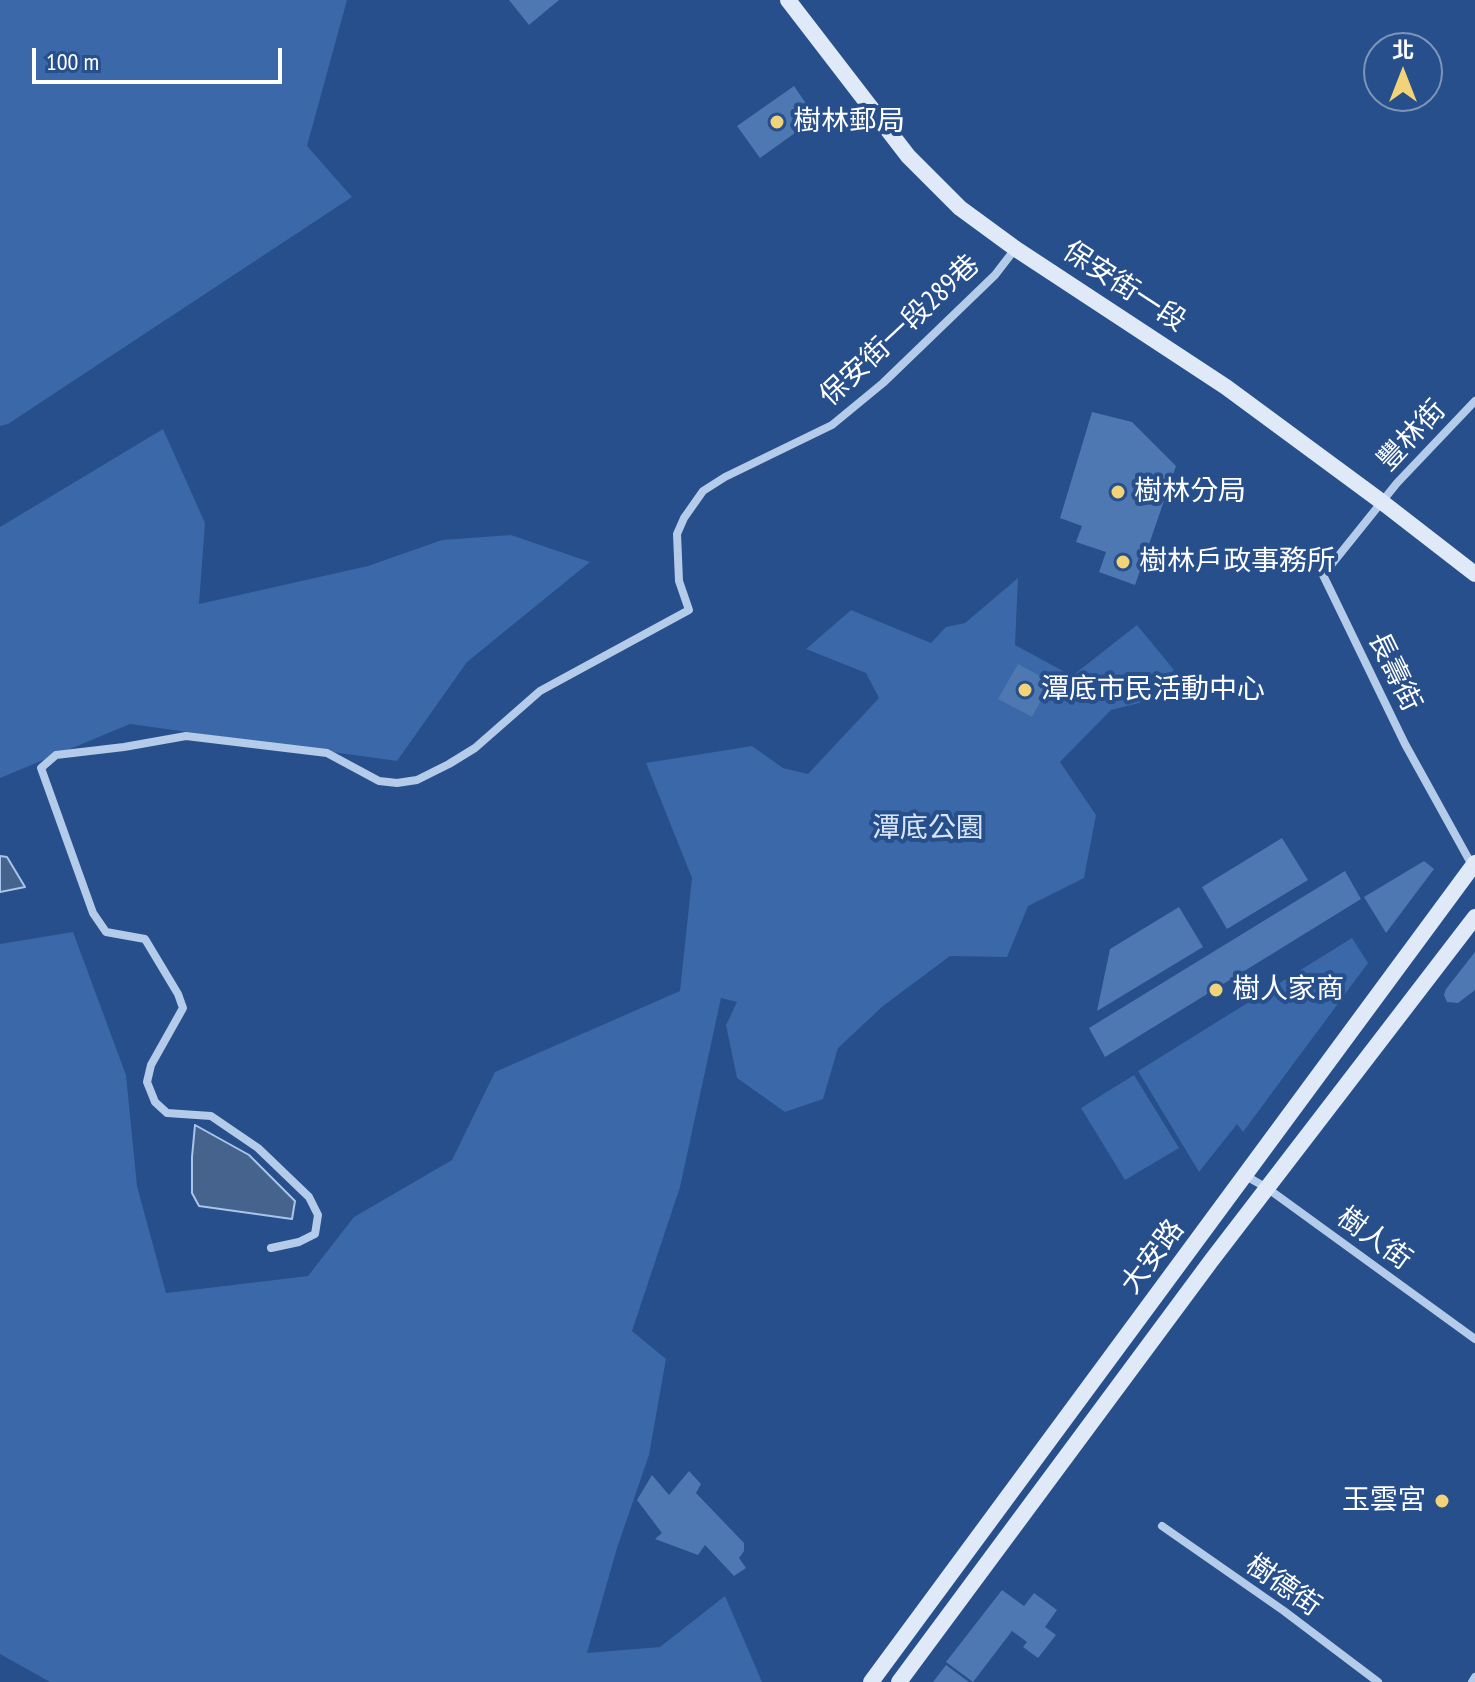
<!DOCTYPE html>
<meta charset="utf-8">
<style>
body{margin:0}
#map{position:relative;width:1475px;height:1682px;overflow:hidden;background:#264f8b;font-family:"PT Sans Narrow","Noto Sans TC",sans-serif}
canvas{display:block}
.north{position:absolute;left:1363px;top:32px;width:80px;height:80px;box-sizing:border-box;background:#264f8b;border:2px solid #7d95b9;border-radius:50%;rotate:0deg;font-size:22px;font-weight:700;line-height:32px;text-align:center;color:#fff}
.north::after{content:'';display:block;margin:auto;width:28px;height:36px;background:#f3d378;clip-path:polygon(50% 0,100% 100%,50% 72%,0 100%)}
.scale{position:absolute;left:32px;top:48px;width:250px;height:36px;box-sizing:border-box;border:4px solid #fff;border-top:0;padding-left:10px;font-size:24px;line-height:28px;white-space:nowrap;color:#fff;-webkit-text-stroke:6px #264f8b;paint-order:stroke}
</style>
<div id="map">
<canvas width="1475" height="1682"></canvas>
<div class="north">北</div>
<div class="scale">100 m</div>
</div>
<script>
const ctx = document.querySelector('canvas').getContext('2d');
ctx.lineJoin = 'round';
function fillPath(path, color) {
  ctx.fillStyle = color;
  ctx.fill(path, 'evenodd');
}
function poly(rows) {
  const path = new Path2D();
  for (const r of rows) {
    path.moveTo(r[0], r[1]);
    for (let i = 2; i < r.length; i += 2) path.lineTo(r[i], r[i + 1]);
  }
  return path;
}
function strokePath(path, color, width, dash) {
  ctx.strokeStyle = color;
  ctx.lineWidth = width;
  ctx.lineCap = dash ? 'butt' : 'round';
  ctx.setLineDash(dash || []);
  ctx.stroke(path);
}
function write(font, color, halo, rows, align = 'center') {
  ctx.font = font + ' "PT Sans Narrow","Noto Sans TC",sans-serif';
  ctx.lineWidth = 8;
  ctx.setLineDash([]);
  ctx.textBaseline = 'middle';
  ctx.strokeStyle = halo;
  ctx.fillStyle = color;
  for (const [text, x, y, turn = 0] of rows) {
    ctx.save();
    ctx.translate(x, y);
    ctx.rotate((+turn || 0) * Math.PI / 180);
    ctx.textAlign = isNaN(turn) ? turn : align;
    if (halo) ctx.strokeText(text, 0, 0);
    ctx.fillText(text, 0, 0);
    ctx.restore();
  }
}
const green = poly([
 [0,0,347,0,307,146,352,197,8,424,0,426],
 [163,429,205,523,199,604,368,566,442,540,511,535,590,562,467,662,397,761,130,724,0,778,0,527],
 [1018,578,1015,645,1072,676,1137,625,1174,670,1139,703,1111,710,1060,762,1096,815,1084,878,1028,906,1007,957,950,956,883,1006,838,1048,823,1099,785,1112,737,1078,726,1025,737,1002,721,998,680,1187,632,1331,666,1359,649,1455,617,1548,587,1653,660,1647,725,1596,762,1682,50,1682,0,1654,0,944,73,932,126,1075,137,1186,166,1293,308,1276,354,1217,452,1160,495,1072,680,991,692,878,646,763,752,746,783,768,808,774,879,698,866,673,806,649,851,610,931,643,946,627,965,623],
 [1352,938,1368,963,1243,1132,1237,1124,1199,1172,1138,1071],
 [1134,1075,1179,1148,1125,1180,1081,1108]
]);
const water = poly([
 [0,856,7,857,25,887,0,892,0,856],
 [195,1125,249,1155,295,1201,292,1219,199,1206,192,1193,192,1157,195,1125]
]);
const building = poly([
 [509,0,559,0,529,25],
 [794,86,816,118,760,158,737,126],
 [1092,412,1132,422,1176,466,1135,585,1099,572,1106,552,1076,542,1082,526,1060,518],
 [1018,664,1051,682,1032,717,998,699],
 [1282,838,1308,880,1227,929,1202,887],
 [1424,861,1434,869,1386,933,1364,897],
 [1345,871,1361,899,1105,1057,1089,1028],
 [1179,907,1203,947,1097,1011,1110,949],
 [1475,952,1475,990,1458,1003,1447,1002,1444,995,1446,989],
 [689,1471,701,1484,696,1493,744,1543,744,1551,739,1558,746,1568,734,1576,705,1545,698,1555,655,1539,662,1533,637,1500,652,1475,669,1495],
 [1002,1590,1024,1606,1034,1593,1057,1610,1045,1627,1056,1635,1038,1658,1023,1647,1027,1642,1012,1631,973,1682,946,1662],
 [946,1665,969,1682,933,1682]
]);
const street = poly([
 [1472,865,1405,744,1323,575,1397,483,1475,401],
 [1246,1176,1267,1188,1475,1339],
 [271,1248,299,1242,315,1234,318,1215,309,1197,258,1148,211,1116,167,1113,155,1102,147,1082,151,1065,183,1008,178,994,145,939,106,932,93,913,41,768,56,755,124,747,186,736,327,753,379,781,397,783,417,780,449,764,475,748,540,691,689,610,679,581,677,534,684,518,703,491,725,477,832,425,883,383,995,275,1015,249],
 [1162,1526,1284,1611,1378,1682],
 [1472,1682,1475,1677]
]);
const secondary = poly([
 [788,0,908,156,960,208,1016,249,1226,387,1382,502,1475,574],
 [871,1682,1475,863],
 [899,1682,1211,1261,1475,917]
]);
const markers = [
 [777,122,8,"#f3d378"],
 [1118,492,8,"#f3d378"],
 [1123,562,8,"#f3d378"],
 [1025,690,8,"#f3d378"],
 [1216,990,8,"#f3d378"],
 [1442,1501,8,"#f3d378"]
];
const poiNames = [
 ["樹林郵局",793,122],
 ["樹林分局",1134,492],
 ["樹林戶政事務所",1139,562],
 ["潭底市民活動中心",1041,690],
 ["樹人家商",1232,990],
 ["玉雲宮",1426,1501,"right"]
];
const streetNames = [
 ["保安街一段",1124,287,33],
 ["保安街一段289巷",900,331,-43],
 ["豐林街",1412,436,-47],
 ["長壽街",1394,672,64],
 ["樹人街",1374,1239,36],
 ["大安路",1153,1257,-53],
 ["樹德街",1283,1586,35]
];
const parkNames = [
 ["潭底公園",928,829]
];
fillPath(green, '#3a68a8');
fillPath(water, '#46638e');
strokePath(water, '#a8c5eb', 2);
fillPath(building, '#4e78b2');
strokePath(street, '#b4cbea', 8);
strokePath(secondary, '#dfe9f8', 16);
for (const [x, y, r, color] of markers) {
  const dot = new Path2D();
  dot.arc(x, y, r, 0, 2 * Math.PI);
  ctx.fillStyle = color;
  ctx.fill(dot);
  strokePath(dot, '#264f8b', 3);
}
write('28px', '#fff', '#264f8b', poiNames, 'left');
write('28px', '#fff', '#264f8b', streetNames);
write('28px', '#d8e6f8', '#264f8b', parkNames);
</script>
